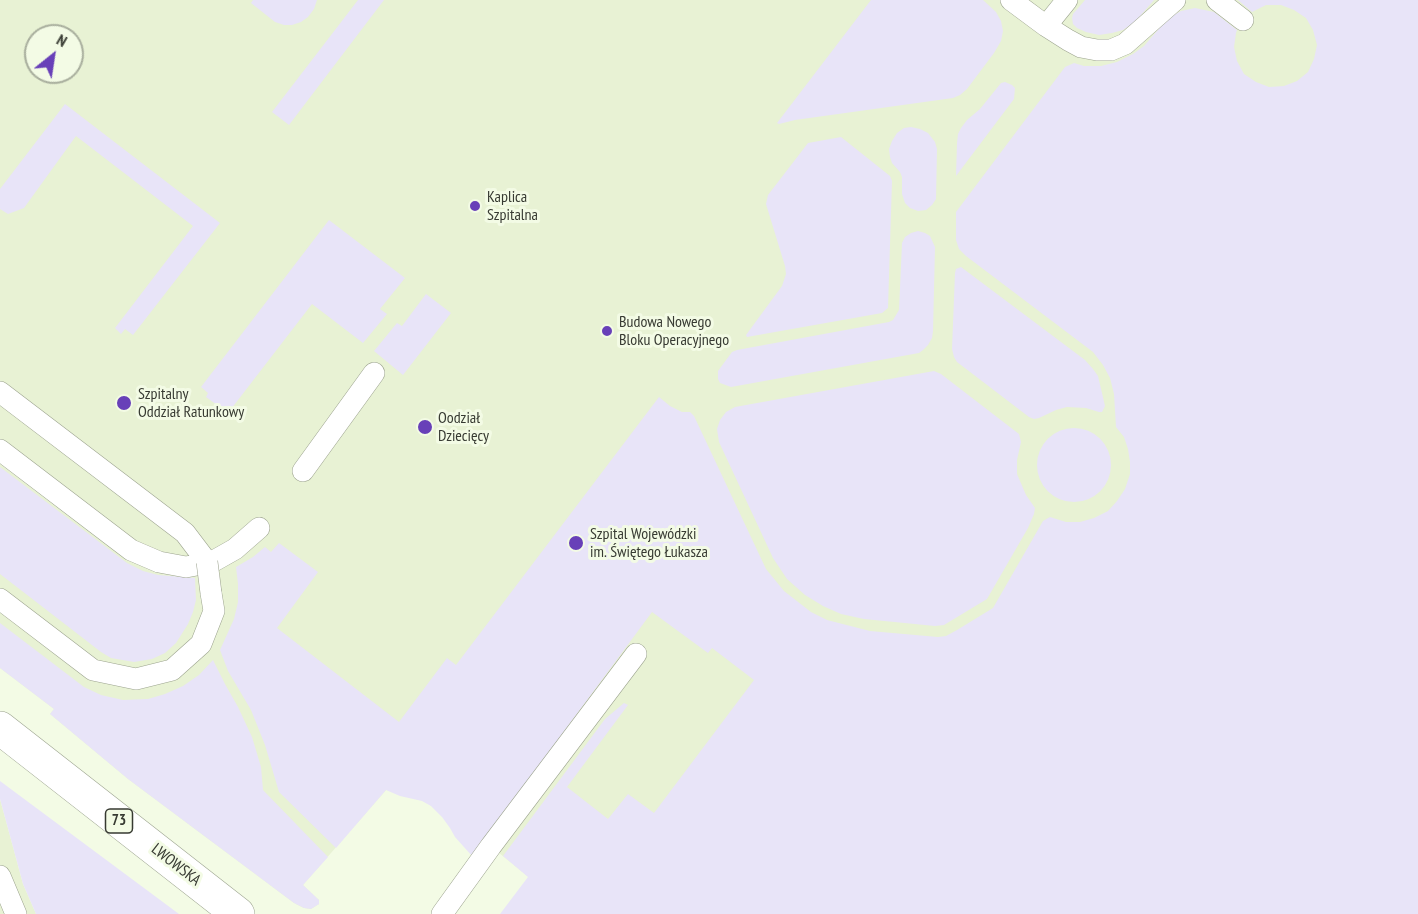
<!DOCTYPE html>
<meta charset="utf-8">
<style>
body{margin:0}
#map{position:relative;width:1418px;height:914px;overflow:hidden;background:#f3fbe5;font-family:"PT Sans Narrow",sans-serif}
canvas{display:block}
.north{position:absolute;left:24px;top:24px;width:60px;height:60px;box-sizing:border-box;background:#f3fbe5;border:2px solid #a8ae9d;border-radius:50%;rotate:30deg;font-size:16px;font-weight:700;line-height:24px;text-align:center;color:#373a32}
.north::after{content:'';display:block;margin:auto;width:21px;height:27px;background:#6840b8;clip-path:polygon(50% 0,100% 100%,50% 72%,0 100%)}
</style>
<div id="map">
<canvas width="1418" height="914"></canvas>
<div class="north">N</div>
</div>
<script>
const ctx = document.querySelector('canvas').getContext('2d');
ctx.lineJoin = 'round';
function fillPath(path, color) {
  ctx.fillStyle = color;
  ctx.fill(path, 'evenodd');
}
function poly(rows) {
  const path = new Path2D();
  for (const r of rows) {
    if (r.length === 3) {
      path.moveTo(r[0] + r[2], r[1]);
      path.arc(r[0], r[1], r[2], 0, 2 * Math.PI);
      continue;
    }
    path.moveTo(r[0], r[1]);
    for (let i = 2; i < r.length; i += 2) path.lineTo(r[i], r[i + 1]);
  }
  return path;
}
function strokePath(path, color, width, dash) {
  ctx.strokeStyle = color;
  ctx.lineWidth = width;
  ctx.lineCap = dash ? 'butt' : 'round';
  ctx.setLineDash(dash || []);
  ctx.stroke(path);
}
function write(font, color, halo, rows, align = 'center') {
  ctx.font = font + ' "PT Sans Narrow",sans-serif';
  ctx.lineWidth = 6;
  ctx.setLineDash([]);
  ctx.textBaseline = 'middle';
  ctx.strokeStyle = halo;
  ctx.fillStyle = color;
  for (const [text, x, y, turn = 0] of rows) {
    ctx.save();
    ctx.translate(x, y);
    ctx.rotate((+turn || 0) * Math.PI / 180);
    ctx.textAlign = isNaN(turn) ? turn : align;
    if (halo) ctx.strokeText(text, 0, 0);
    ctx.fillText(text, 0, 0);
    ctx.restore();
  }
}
const built = poly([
 [0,0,1418,0,1034,698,574,914,401,773,303,885,319,900,319,904,311,909,304,908,294,903,128,779,50,714,54,709,0,668],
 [36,36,72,36,72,72,36,72],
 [0,799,23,884,36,914,0,914]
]);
const green = poly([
 [253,0,317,0,314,9,308,17,301,22,292,25,284,25,275,22,251,3],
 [358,0,384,0,289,125,272,112],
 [871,0,983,0,996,12,1001,21,1003,31,1001,41,994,53,967,89,960,95,953,98,795,120,779,124,777,123],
 [1085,0,1154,0,1135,22,1123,30,1112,33,1099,35,1086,32,1077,28,1073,24,1072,18,1073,14],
 [1238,0,1418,0,1418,914,500,914,528,877,503,856,605,719,624,703,628,705,567,787,608,819,628,794,654,813,754,680,712,648,708,653,652,612,472,856,455,837,450,828,442,817,431,806,422,801,400,796,386,790,336,848,279,792,265,745,251,710,228,671,220,650,234,619,238,602,238,584,236,567,253,557,265,547,271,552,279,543,318,572,277,628,399,722,447,658,456,665,659,397,670,406,682,412,690,412,694,416,766,569,784,591,811,612,827,620,870,631,938,637,946,636,957,630,993,608,1043,521,1050,517,1066,522,1080,522,1094,518,1108,511,1117,501,1125,489,1130,474,1130,462,1128,449,1124,437,1116,427,1114,394,1110,378,1103,365,1093,352,966,256,959,249,956,240,956,212,1065,67,1074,63,1084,66,1101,66,1117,62,1133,54,1144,46,1163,24,1172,16,1181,11,1195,8,1214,12,1237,30,1236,33,1234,47,1237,61,1244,74,1256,82,1269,87,1284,86,1297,81,1308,72,1314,59,1317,45,1313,30,1306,18,1294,10,1281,5,1266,5,1252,12],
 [1005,82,1012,85,1015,88,1014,99,956,176,957,143,958,134,961,128,967,120,980,109,1001,83],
 [65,104,220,223,133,335,125,329,121,334,115,328,193,226,76,136,24,208,8,214,0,209,0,189],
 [911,127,920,129,928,133,935,142,937,149,936,199,932,205,926,210,918,211,910,208,905,203,902,194,902,177,900,172,892,163,890,157,889,149,892,141,897,133,904,128],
 [841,137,890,176,892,181,888,308,882,313,747,337,746,335,782,286,786,274,785,266,766,204,768,195,808,143],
 [329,220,405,278,380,309,387,314,363,343,312,304,228,413,206,397,208,393,201,387],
 [918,231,925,233,930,236,935,247,933,331,932,338,928,345,923,350,919,353,731,387,720,383,718,379,718,371,732,352,737,350,889,322,893,320,899,310,902,243,905,237,911,233],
 [961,267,1085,360,1093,369,1098,376,1105,406,1102,412,1099,412,1086,408,1067,407,1056,410,1039,418,1034,419,1029,417,957,362,954,357,952,349,955,273,956,269],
 [426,294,451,313,403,375,374,351,397,323,402,326],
 [934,371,941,374,1019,434,1021,442,1017,460,1017,474,1026,495,1035,508,1034,514,1028,528,987,599,944,625,935,626,864,619,841,614,823,606,805,595,787,579,773,558,719,442,717,429,720,420,726,412,735,407],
 [1074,465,37],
 [0,467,127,563,143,571,158,575,195,578,196,600,193,612,188,624,176,643,165,653,152,659,134,662,111,658,101,652,0,574],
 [0,623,84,687,101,695,123,700,148,699,165,694,183,686,199,675,213,660,225,684,238,707,252,737,261,767,263,790,328,857,303,885,319,900,319,904,311,909,304,908,294,903,128,779,50,714,54,709,0,668],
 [0,781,179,914,36,914,23,884,0,799]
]);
const service = poly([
 [1011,0,1046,26,1068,40,1081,47,1097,50,1111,50,1125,44,1175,0],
 [1217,0,1243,20],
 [1046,26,1067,0],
 [0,392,185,533,207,562],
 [0,450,131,550,159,562,186,567,212,562,235,549,259,528],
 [303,471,374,373],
 [0,599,93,670,136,679,172,670,201,644,214,611,211,593],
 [0,876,16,914],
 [442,914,491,846,636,654]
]);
const primary = poly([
 [0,728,238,914]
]);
const serviceBridge = poly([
 [207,562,211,593]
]);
const markers = [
 [475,206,6,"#6840b8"],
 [607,331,6,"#6840b8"],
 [124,403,8,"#6840b8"],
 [425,427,8,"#6840b8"],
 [576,543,8,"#6840b8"]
];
const shields = [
 [119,821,27]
];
const shieldNames = [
 ["73",119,821]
];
const poiNames = [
 ["Kaplica",487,197],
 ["Szpitalna",487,215],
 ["Budowa Nowego",619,322],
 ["Bloku Operacyjnego",619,340],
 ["Szpitalny",138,394],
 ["Oddział Ratunkowy",138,412],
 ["Oodział",438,418],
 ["Dziecięcy",438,436],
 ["Szpital Wojewódzki",590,534],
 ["im. Świętego Łukasza",590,552]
];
const streetNames = [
 ["LWOWSKA",176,865,38]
];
fillPath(built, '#e8f2d4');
fillPath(green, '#e8e4f8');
strokePath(service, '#9ca38f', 22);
strokePath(primary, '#9ca38f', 34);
strokePath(service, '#fff', 21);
strokePath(primary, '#fff', 33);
strokePath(serviceBridge, '#9ca38f', 22, []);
strokePath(serviceBridge, '#fff', 21);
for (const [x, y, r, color] of markers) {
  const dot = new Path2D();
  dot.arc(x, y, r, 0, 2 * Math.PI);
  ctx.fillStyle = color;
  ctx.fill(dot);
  strokePath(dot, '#f3fbe5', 2);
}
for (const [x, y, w] of shields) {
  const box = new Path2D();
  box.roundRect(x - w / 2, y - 12, w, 24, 4.5);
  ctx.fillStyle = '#f3fbe5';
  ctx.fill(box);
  strokePath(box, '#373a32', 1.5);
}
write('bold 15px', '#373a32', null, shieldNames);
write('16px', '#373a32', '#f3fbe5', poiNames, 'left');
write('16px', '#373a32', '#f3fbe5', streetNames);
</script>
